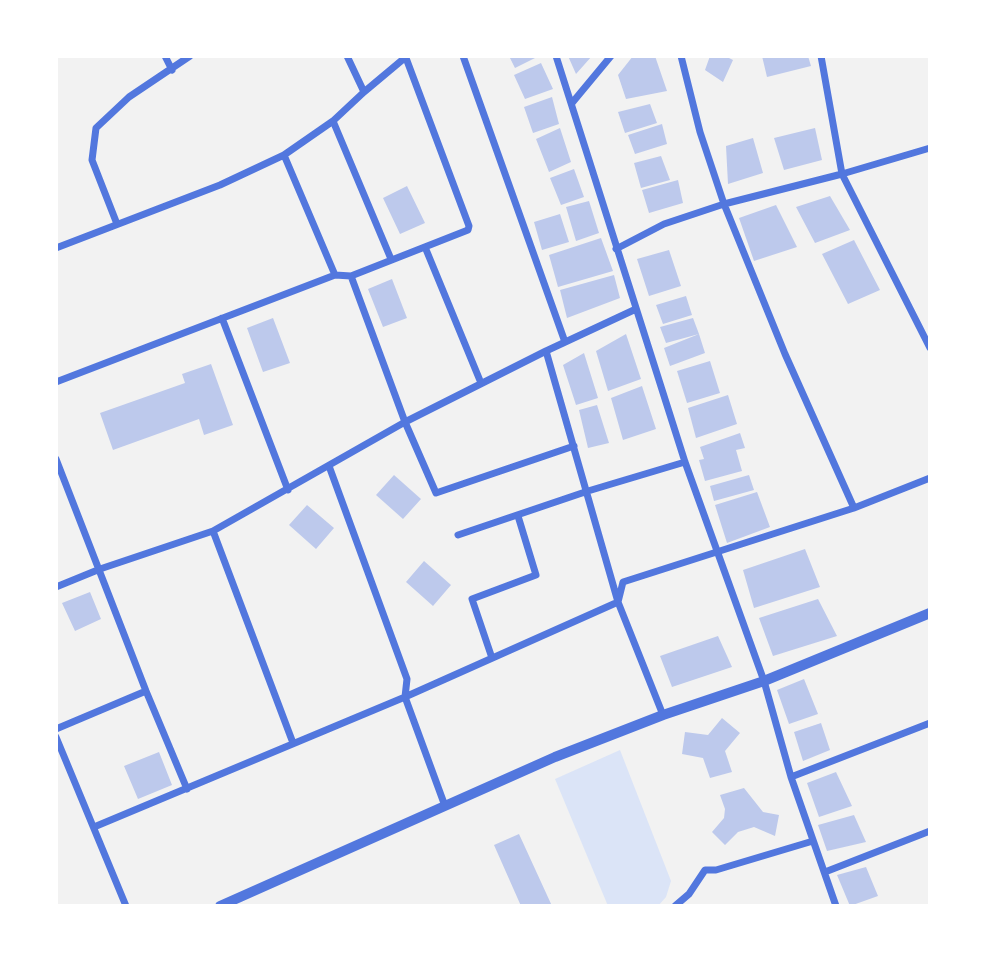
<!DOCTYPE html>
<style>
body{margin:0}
#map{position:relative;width:986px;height:962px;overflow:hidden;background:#f2f2f2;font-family:Arial,sans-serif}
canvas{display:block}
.frame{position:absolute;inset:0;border:58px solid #fff;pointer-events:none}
</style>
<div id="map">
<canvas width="986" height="962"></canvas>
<div class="frame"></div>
</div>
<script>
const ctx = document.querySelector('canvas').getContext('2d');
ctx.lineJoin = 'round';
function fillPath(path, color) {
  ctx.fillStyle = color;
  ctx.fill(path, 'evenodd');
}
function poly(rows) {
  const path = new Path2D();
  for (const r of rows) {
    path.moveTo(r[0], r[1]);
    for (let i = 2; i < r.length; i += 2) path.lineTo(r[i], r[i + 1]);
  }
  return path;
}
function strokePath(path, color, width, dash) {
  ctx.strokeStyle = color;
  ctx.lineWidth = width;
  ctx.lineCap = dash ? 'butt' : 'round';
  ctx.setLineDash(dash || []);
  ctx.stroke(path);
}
const green = poly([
 [620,750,671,881,666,897,658,906,608,906,555,779]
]);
const building = poly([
 [509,56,539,56,515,68],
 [568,56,592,56,576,74],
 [633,56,655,56,667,91,626,99,618,75],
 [710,56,725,56,733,60,723,82,705,70],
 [762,56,808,56,811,66,767,77],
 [541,63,553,89,525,99,514,75],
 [552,97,559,124,533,133,524,107],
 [650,104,657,123,625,133,618,112],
 [662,124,667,144,635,154,628,135],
 [560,128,571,162,549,172,536,139],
 [815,128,822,160,784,170,774,138],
 [753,138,763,173,728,184,726,146],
 [661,156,670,180,641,188,634,163],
 [574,169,584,197,561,205,550,178],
 [678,180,683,203,649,213,642,190],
 [407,186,425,223,400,234,383,198],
 [830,196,850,230,815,243,796,207],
 [589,201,599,233,576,241,566,207],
 [776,205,797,247,754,261,739,218],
 [560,214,569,242,542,250,534,222],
 [601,238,613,271,558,287,549,255],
 [854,240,880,290,848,304,822,254],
 [669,250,681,286,649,296,637,259],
 [614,275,620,298,567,318,560,290],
 [392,279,407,318,383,327,368,289],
 [686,296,692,315,663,324,656,305],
 [273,318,290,363,263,372,247,328],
 [693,318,699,334,666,343,660,327],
 [626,334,641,379,608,391,596,351],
 [699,334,705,353,670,366,664,348],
 [584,353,598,398,576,405,563,365],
 [710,361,720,393,687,403,677,371],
 [211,364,233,425,204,435,199,419,113,450,100,413,185,383,182,374],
 [642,386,656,429,623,440,611,398],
 [728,395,737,424,696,438,688,408],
 [597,405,609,443,588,448,579,410],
 [740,433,745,448,736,450,742,471,705,481,699,460,704,459,700,447],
 [394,475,421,499,403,519,376,495],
 [749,475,754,490,714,501,710,486],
 [757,492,770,527,727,543,715,505],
 [307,505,334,528,316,549,289,525],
 [805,549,820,587,754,608,743,570],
 [424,561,451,585,433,606,406,582],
 [90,592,101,619,75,631,62,603],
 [818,599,837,636,773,656,759,618],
 [718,636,732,667,672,687,660,656],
 [804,679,818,714,789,724,777,690],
 [722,718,740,733,725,751,732,772,710,778,703,758,682,754,685,732,708,735],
 [821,723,830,750,803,761,794,732],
 [159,752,172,785,138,799,124,766],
 [836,772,852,806,819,817,807,783],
 [744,788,763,812,779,815,775,836,754,827,738,832,725,845,712,832,724,818,725,809,720,795],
 [854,815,866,842,827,851,818,825],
 [519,834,552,906,521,906,494,845],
 [866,867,878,896,850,906,837,875]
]);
const minor = poly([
 [165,56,172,70],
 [347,56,364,92],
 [463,56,565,342],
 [556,56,685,462,764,681,791,777,836,906],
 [681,56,700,132,724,204,785,354,854,508],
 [821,56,842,174,930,348],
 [572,103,611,56],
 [333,121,391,259],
 [284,155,335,275],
 [117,224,92,160,96,128,129,97,190,56],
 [425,247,481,383],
 [56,248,220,185,284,155,333,121,364,92,407,56],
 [616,249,664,224,724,204,842,174,930,148],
 [351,276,405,422,436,493,574,446],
 [222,318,288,490],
 [546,351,618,602,663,715],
 [56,382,335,275,351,276,468,230,469,226,406,58],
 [56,459,146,691,187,789],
 [329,466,407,679,405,697,445,806],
 [213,531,293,743],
 [458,535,588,491,685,462],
 [56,587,100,569,213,531,405,422,546,351,636,309],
 [492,658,472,599,536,575,518,516],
 [56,729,146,691],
 [56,737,126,906],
 [791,777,930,723],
 [94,827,405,697,618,602,623,582,854,508,930,478],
 [825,872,930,831],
 [675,906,689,894,705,870,716,870,813,841]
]);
const tertiary = poly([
 [220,906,555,757,663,715,764,681,930,613]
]);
fillPath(green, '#dbe4f7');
fillPath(building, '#bdc9ec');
strokePath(minor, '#5277de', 7);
strokePath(tertiary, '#5277de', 10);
</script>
